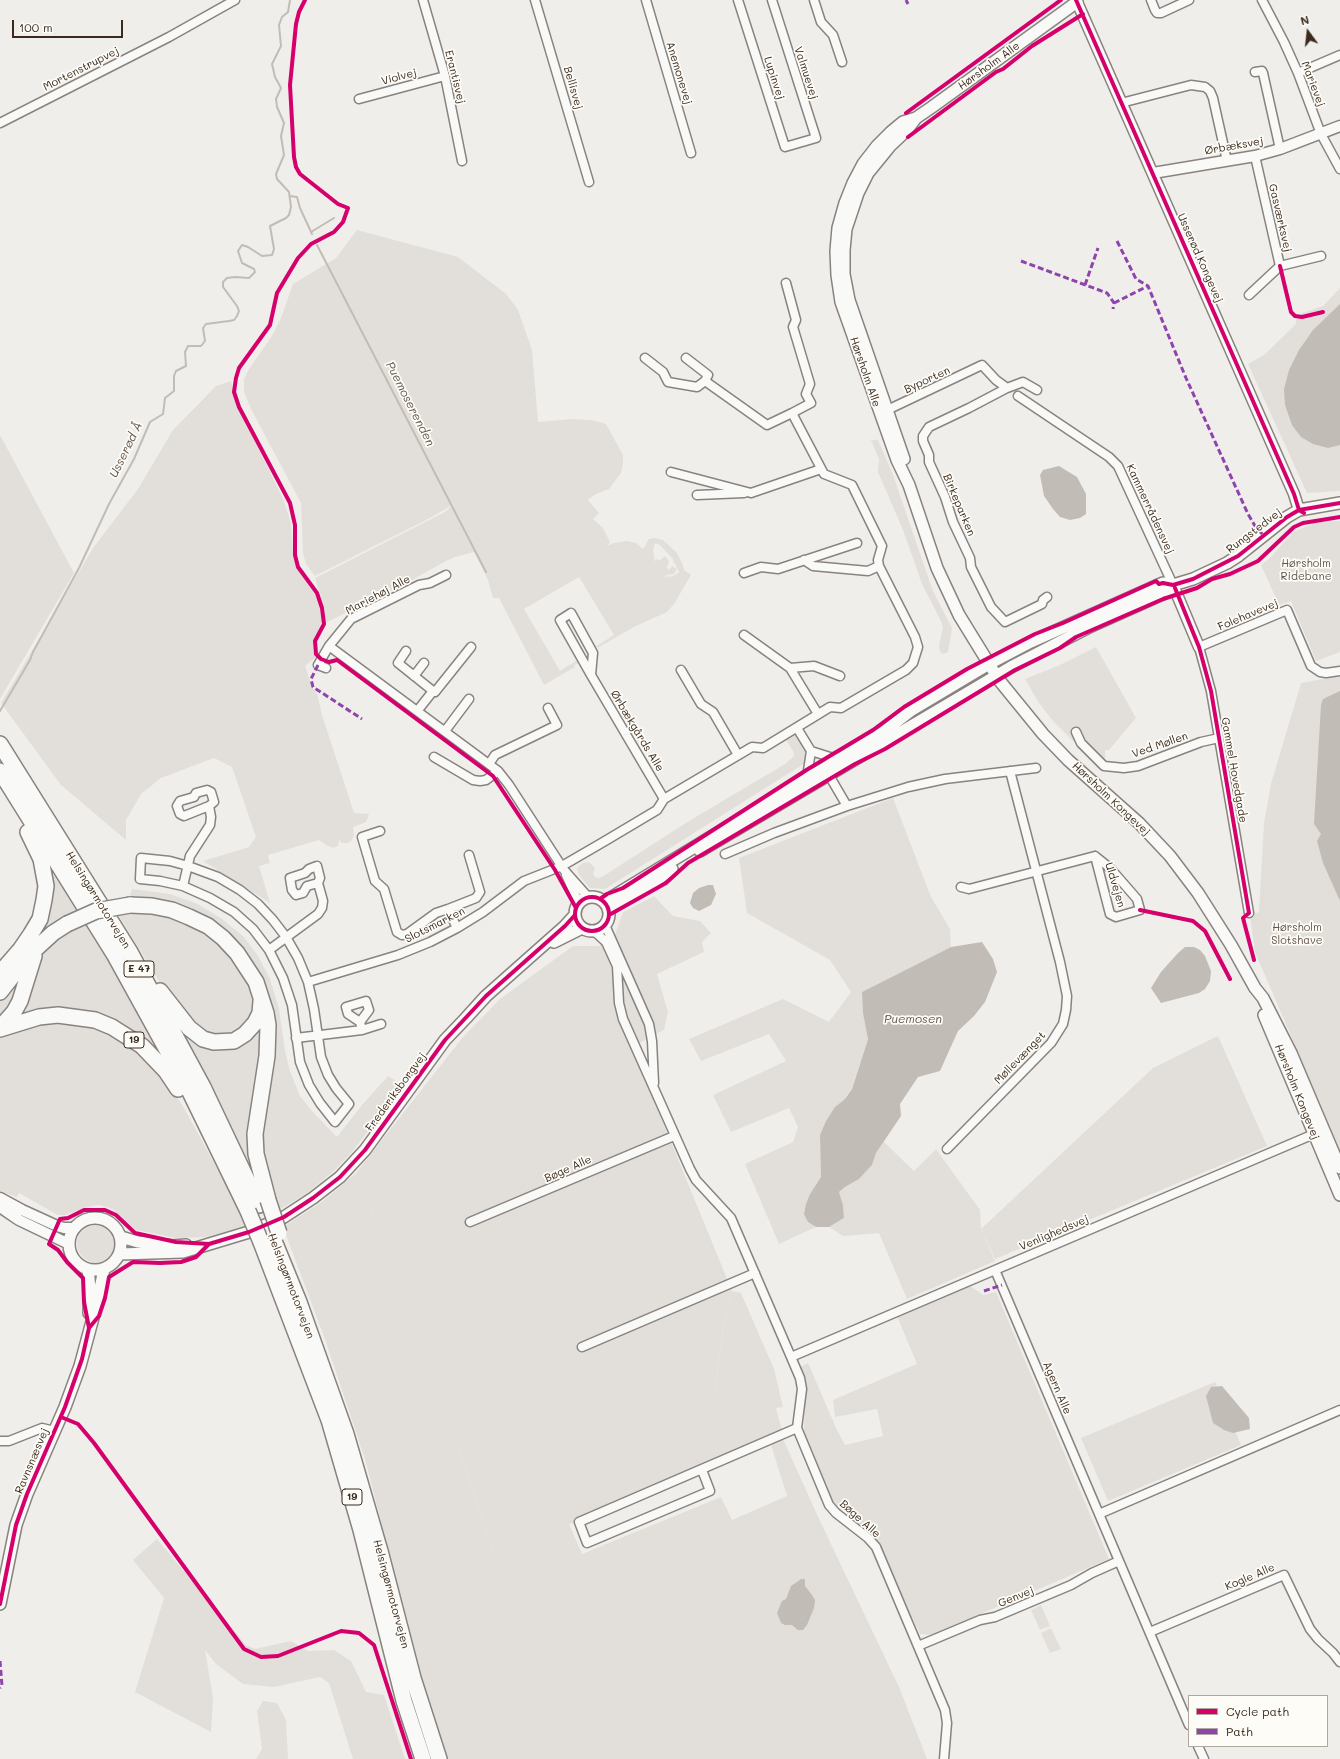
<!DOCTYPE html>
<meta charset="utf-8">
<style>
body{margin:0}
#map{position:relative;width:1340px;height:1759px;overflow:hidden;background:#f0eeeb;font-family:Mali,sans-serif}
canvas{display:block}
.legend{position:absolute;left:1188px;top:1695px;width:140px;height:52px;box-sizing:border-box;background:#fdfcf7;border:1px solid #afa8a0;margin:0;padding:5px 7px;list-style:none;font-size:12px;color:#3b2a1e}
.legend li{display:flex;align-items:center;gap:8px;height:20px}
.legend b{width:20px;border:1px solid #afa8a0}
.north{position:absolute;left:1288px;top:12px;width:40px;height:40px;-webkit-text-stroke:3px #fdfcf7;paint-order:stroke;rotate:345deg;font-size:11px;font-weight:700;line-height:16px;text-align:center;color:#3b2a1e}
.north::after{content:'';display:block;margin:auto;width:14px;height:18px;background:#3b2a1e;clip-path:polygon(50% 0,100% 100%,50% 72%,0 100%)}
.scale{position:absolute;left:12px;top:20px;width:111px;height:18px;box-sizing:border-box;border:2px solid #3b2a1e;border-top:0;padding-left:5px;font-size:12px;line-height:14px;white-space:nowrap;color:#3b2a1e;-webkit-text-stroke:3px #fdfcf7;paint-order:stroke}
</style>
<div id="map">
<canvas width="1340" height="1759"></canvas>
<ul class="legend">
<li><b style="height:5px;background:#d6006c"></b>Cycle path</li>
<li><b style="height:5px;background:#8e44ad"></b>Path</li>
</ul>
<div class="north">N</div>
<div class="scale">100 m</div>
</div>
<script>
const ctx = document.querySelector('canvas').getContext('2d');
ctx.lineJoin = 'round';
function fillPath(path, color) {
  ctx.fillStyle = color;
  ctx.fill(path, 'evenodd');
}
function poly(rows) {
  const path = new Path2D();
  for (const r of rows) {
    if (r.length === 3) {
      path.moveTo(r[0] + r[2], r[1]);
      path.arc(r[0], r[1], r[2], 0, 2 * Math.PI);
      continue;
    }
    path.moveTo(r[0], r[1]);
    for (let i = 2; i < r.length; i += 2) path.lineTo(r[i], r[i + 1]);
  }
  return path;
}
function strokePath(path, color, width, dash) {
  ctx.strokeStyle = color;
  ctx.lineWidth = width;
  ctx.lineCap = dash ? 'butt' : 'round';
  ctx.setLineDash(dash || []);
  ctx.stroke(path);
}
function write(font, color, halo, rows, align = 'center') {
  ctx.font = font + ' Mali,sans-serif';
  ctx.lineWidth = 3.5;
  ctx.setLineDash([]);
  ctx.textBaseline = 'middle';
  ctx.strokeStyle = halo;
  ctx.fillStyle = color;
  for (const [text, x, y, turn = 0] of rows) {
    ctx.save();
    ctx.translate(x, y);
    ctx.rotate((+turn || 0) * Math.PI / 180);
    ctx.textAlign = isNaN(turn) ? turn : align;
    if (halo) ctx.strokeText(text, 0, 0);
    ctx.fillText(text, 0, 0);
    ctx.restore();
  }
}
const built = poly([
 [1218,1036,1267,1146,995,1259,981,1229,1153,1068],
 [632,1047,732,1291,723,1330,715,1388,760,1386,776,1408,782,1430,496,1557,457,1444,372,1213,375,1203,488,1110],
 [1215,1382,1241,1445,1108,1501,1081,1438]
]);
const green = poly([
 [357,230,458,257,506,294,518,310,532,350,538,422,572,419,591,420,606,424,623,455,623,464,621,473,609,489,596,494,588,500,599,513,593,519,603,528,610,542,607,546,614,543,627,541,636,543,643,549,649,539,655,538,663,540,677,553,683,565,684,570,691,575,674,604,667,612,636,626,599,647,595,647,614,635,579,577,524,609,560,671,579,659,581,662,574,665,575,667,544,685,499,598,493,598,488,580,474,552,455,557,446,561,403,585,325,623,325,609,315,578,445,512,454,504,430,518,315,576,306,564,303,553,301,503,251,409,244,392,244,379,249,369,272,336,281,318,293,284,336,258],
 [655,543,660,545,672,558,679,572,675,575,670,577,668,576,663,579,667,575,674,574,677,569,672,566,669,570,667,568,669,561,665,556,660,560,656,559,655,562,653,550],
 [1340,288,1340,491,1307,493,1248,364,1264,355,1296,324,1297,315,1323,306],
 [231,381,235,400,284,501,291,524,293,550,298,570,317,598,321,612,322,621,313,643,313,650,317,656,305,666,312,687,317,694,322,715,354,813,369,814,366,822,353,827,354,835,352,840,348,843,342,843,339,840,338,846,333,848,326,845,319,840,268,855,270,863,259,866,270,903,203,861,249,847,256,837,232,767,214,758,161,778,141,794,126,820,126,840,61,785,1,703,93,548,138,489,173,430,216,386],
 [0,435,74,573,0,699],
 [871,440,878,440,893,475,933,591,952,628,948,652,946,653,943,654,940,652,939,646,943,627,941,621,922,584,903,530,878,472,879,459],
 [1340,521,1340,652,1316,661,1291,601,1279,605,1261,565,1269,559,1293,532,1317,522],
 [1096,647,1136,718,1109,750,1105,750,1105,770,1101,769,1052,720,1039,703,1025,679,1060,665],
 [1340,676,1340,1150,1255,952,1250,915,1259,912,1264,823,1271,784,1301,683],
 [794,735,796,735,805,750,805,763,605,889,590,888,579,875,577,868,583,863,589,862,595,868,593,874,595,877,598,878,602,877,689,821,785,764,794,756,793,751,786,740],
 [893,798,931,897,950,929,951,947,862,992,868,1038,852,1088,845,1099,835,1107,820,1135,821,1177,810,1194,808,1222,816,1227,779,1244,745,1164,793,1142,798,1127,789,1108,731,1132,713,1095,786,1061,769,1034,701,1061,689,1039,783,999,829,1022,851,992,830,960,747,913,739,858],
 [38,845,81,910,0,978,40,924],
 [132,889,170,894,198,904,222,919,244,937,258,956,270,979,279,1009,285,1051,290,1071,300,1096,312,1111,337,1137,362,1105,388,1076,403,1085,352,1152,335,1170,306,1194,277,1211,261,1142,273,1048,237,944,129,899],
 [654,896,673,916,700,921,711,933,702,942,704,952,657,974,668,1012,664,1030,632,1047,654,1101,623,1114,565,1096,488,1110,471,1134,498,1178,476,1188,464,1163,375,1203,372,1213,411,1306,445,1313,478,1385,496,1401,503,1419,457,1444,496,1557,569,1524,582,1554,721,1497,732,1520,787,1496,771,1445,783,1439,820,1521,899,1687,927,1759,446,1759,443,1751,410,1635,365,1459,326,1342,283,1227,323,1201,356,1173,463,1037,500,999,573,946,599,946,615,935,623,912],
 [116,911,154,911,205,930,239,963,255,997,254,1007,248,1026,228,1038,201,1033,165,991],
 [88,920,133,1001,145,1028,174,1074,132,1033,28,1016,22,1013,21,1011,39,954,53,941],
 [20,975,15,1003,0,1022,0,996],
 [165,1003,194,1038,255,1032,263,1026,253,1110,265,1201,225,1121,218,1098,189,1048],
 [50,1021,92,1026,116,1035,148,1059,171,1088,184,1108,237,1205,245,1226,207,1237,176,1238,136,1230,114,1210,107,1207,99,1205,91,1206,65,1215,58,1215,19,1193,17,1197,0,1191,0,1035],
 [884,1142,914,1171,936,1149,980,1210,981,1229,995,1261,907,1299,879,1233,843,1236,829,1227,844,1218,843,1205,839,1192,845,1187,859,1179,872,1165,876,1153],
 [97,1243,20],
 [970,1286,983,1295,996,1292,1109,1559,931,1635,920,1634,872,1534,834,1506,804,1431,806,1381,800,1367,808,1363,837,1430,845,1445,883,1436,877,1409,835,1417,833,1400,917,1364,897,1316],
 [732,1291,741,1293,774,1369,783,1407,776,1408,760,1386,715,1389,723,1330],
 [157,1539,246,1645,255,1649,291,1641,308,1651,334,1650,351,1661,366,1692,384,1695,405,1759,353,1759,329,1683,320,1677,274,1687,243,1684,216,1664,205,1650,213,1698,211,1732,135,1692,164,1598,133,1560],
 [1041,1605,1050,1626,1040,1630,1031,1610],
 [1051,1628,1061,1649,1050,1653,1041,1633],
 [263,1701,277,1703,286,1720,288,1759,256,1759,262,1749,257,1711]
]);
const water = poly([
 [1340,304,1340,445,1328,448,1313,444,1301,437,1292,425,1285,405,1284,389,1289,370,1299,350,1313,330],
 [1059,466,1077,477,1086,494,1086,514,1080,518,1070,520,1060,517,1053,509,1044,496,1040,475,1043,470],
 [1340,691,1340,901,1323,863,1317,841,1321,834,1314,824,1321,705,1323,699],
 [708,885,713,885,716,894,711,905,699,911,693,908,690,903,693,893,699,888],
 [982,942,993,959,997,972,985,1002,974,1016,958,1031,940,1071,918,1077,900,1104,901,1116,876,1153,872,1165,859,1179,845,1187,839,1192,843,1205,844,1218,829,1227,816,1227,808,1222,804,1214,806,1204,810,1194,821,1177,820,1135,826,1121,835,1107,845,1099,852,1089,868,1039,863,1013,862,992,951,947],
 [1185,947,1194,947,1200,950,1205,956,1211,971,1210,981,1205,989,1199,993,1161,1003,1151,988,1161,972,1178,953],
 [1222,1386,1249,1418,1250,1429,1233,1433,1224,1430,1213,1423,1206,1396,1211,1387],
 [801,1579,805,1579,805,1586,812,1595,815,1600,814,1608,807,1625,803,1630,798,1630,792,1625,785,1625,781,1623,777,1613,782,1601,786,1599,791,1586]
]);
const stream = poly([
 [290,196,297,197,300,208,312,234],
 [311,232,334,218],
 [317,245,486,572],
 [0,711,30,660,33,652,79,568,109,504,134,459,150,422,163,414,165,398,174,391,174,376,176,371,186,366,185,352,188,346,201,346,205,341,203,328,206,324,229,321,234,320,237,316,239,311,237,306,223,287,223,282,227,278,235,277,249,278,255,272,254,269,242,263,238,251,242,245,248,247,262,256,272,255,274,249,270,226,286,218,289,215,291,207,289,192,277,179,276,174,284,155,281,136,284,123,277,107,276,99,281,88,275,77,272,64,281,46,279,25,282,17,288,12,290,0]
]);
const minor = poly([
 [423,0,445,76,462,161],
 [535,0,589,182],
 [646,0,691,153],
 [738,0,785,147,816,138,772,0],
 [814,0,821,22,833,35,842,62],
 [1151,0,1155,10,1157,13,1161,13,1189,0],
 [1262,0,1284,42,1298,73,1321,134,1340,169],
 [1255,72,1262,71,1263,73,1280,149],
 [1298,73,1340,55],
 [359,99,445,76],
 [1121,103,1191,85,1205,87,1210,91,1213,98,1227,161],
 [0,123,169,37,235,0],
 [1255,156,1280,266,1321,256],
 [1249,295,1280,266],
 [645,358,663,372,668,382,697,387,705,381,767,425,792,413,811,403,806,394,810,384,793,327,796,320,786,283],
 [686,358,708,375,705,381],
 [1007,388,969,408,929,427,923,436,923,441,929,455,929,462,945,497,953,522,970,558,971,567,991,607,1005,622,1042,604,1043,600,1047,597],
 [1018,396,1109,457,1118,466,1173,585],
 [883,412,982,365,996,380,1007,388,1023,382,1037,390],
 [671,472,751,493,821,469],
 [697,495,744,493],
 [804,560,813,566,868,571,879,566],
 [744,573,761,567,778,569,857,543],
 [446,575,430,583,419,585,351,619,329,646,498,771,509,785,564,870,588,897],
 [744,635,790,668],
 [406,651,398,663,433,691],
 [326,668,318,665,329,646],
 [681,670,701,704,713,712,738,755],
 [591,675,560,620,571,613,593,653,591,675,664,799],
 [414,676,424,663],
 [418,710,433,691,435,692,471,647],
 [818,714,790,668,814,666,840,676],
 [797,728,811,751,807,777],
 [445,731,469,699],
 [1076,732,1081,743,1104,766,1124,768,1138,766,1201,742,1219,738],
 [811,751,830,757,839,758],
 [434,757,473,780,480,781,486,780,498,771],
 [489,764,495,755,557,725,548,708],
 [826,770,847,806],
 [380,831,362,837,375,881,384,889,397,932,402,935,407,934,436,913,448,909],
 [725,854,774,833,847,806,908,787,945,779,1036,768],
 [141,858,170,861,188,866,218,877,240,890,258,904,273,920,286,937,298,958,308,982,314,1009,321,1057,328,1075,336,1088,349,1104,335,1122,320,1103,309,1085,300,1062,292,1005,283,978,269,950,253,929,234,912,210,898,183,886,160,881,140,879,141,858],
 [566,875,579,903],
 [183,886,190,856,210,825,211,817,209,806,184,816,180,814,177,806,180,801,194,797,196,793,207,790,211,792,214,802,209,806],
 [961,887,969,889,1095,856,1110,868,1137,899,1140,910,1116,917,1110,914,1095,856],
 [1249,913,1211,691,1199,647,1287,610,1311,666,1320,672,1326,673,1340,671],
 [605,925,649,1024,652,1041,654,1083],
 [457,928,448,909,476,898,480,892,469,855],
 [594,931,606,942,617,966,619,1003,623,1019,690,1169,696,1180,731,1218,791,1357,800,1378,802,1389,797,1428,829,1505,836,1513,868,1538,876,1547,945,1710,947,1723,944,1759],
 [269,950,318,914,322,908,323,901,318,883,307,886,303,893,296,895,292,890,290,878,305,873,309,869,317,866,320,878,318,883],
 [308,982,398,955,430,942,457,928,483,912,524,881,562,866,605,841,657,810,664,799,752,747,763,748,830,707,841,708,906,670,913,663,918,647,915,637,879,566,878,560,882,546,852,485,824,474,792,413],
 [360,1022,348,1014,346,1007,366,1001,369,1010,360,1022,362,1030],
 [296,1038,362,1030,381,1024],
 [947,1149,1051,1043,1063,1024,1066,1010,1067,996,1060,962,1010,771],
 [470,1222,674,1136],
 [995,1270,1189,1725],
 [582,1347,755,1273],
 [791,1357,1314,1134,1318,1130],
 [0,1441,9,1441,42,1428,55,1431],
 [702,1470,710,1491,587,1543,579,1522,797,1428],
 [1099,1514,1340,1410],
 [1150,1632,1284,1575,1310,1629,1318,1639,1333,1653,1340,1662],
 [918,1646,980,1620,995,1617,1071,1585,1092,1573,1119,1561],
 [1198,1746,1204,1759]
]);
const tertiary = poly([
 [1077,2,1294,494,1299,510],
 [1153,173,1255,156,1280,149,1340,126],
 [1173,585,1199,647],
 [0,1198,22,1210,57,1226,64,1228,75,1228],
 [0,1207,19,1220,69,1244]
]);
const secondary = poly([
 [1076,0,1077,2,932,107,916,118,903,122,891,132,877,146,863,164,853,183,845,203,838,228,836,251,837,275,841,302,897,460,909,485,937,568,959,615,999,680,1043,734,1068,760,1139,823,1170,856,1198,893,1231,945,1255,988,1263,998,1291,1053,1340,1168],
 [904,459,849,300,844,274,844,250,846,229,858,193,868,173,890,146,907,130,916,118],
 [700,851,1011,667,1091,626,1167,592,1173,585],
 [592,914,17],
 [604,902,882,733,912,710,989,664,1031,642,1163,583,1173,585,1193,579,1227,563,1238,556,1287,517,1299,510,1340,503],
 [608,909,654,882,672,869],
 [554,942,582,928],
 [1264,1015,1340,1195],
 [95,1244,26],
 [121,1237,138,1242,173,1246,186,1245],
 [120,1254,183,1252,249,1232,284,1217,313,1198,340,1177,365,1150,445,1040,466,1018,486,996,565,926,575,915],
 [88,1269,90,1288,89,1313],
 [0,1604,16,1525,27,1494,65,1407,80,1366,97,1303,104,1269]
]);
const motorway = poly([
 [0,744,130,952,203,1087,259,1205],
 [0,771,114,954,190,1092,248,1211],
 [130,905,152,906,172,910,189,917,208,926,223,938,237,953,256,982,266,1013,268,1025,267,1056,255,1134,256,1154,268,1200],
 [0,973,20,950,31,934,40,919,44,900,46,886,41,859,28,832],
 [160,991,189,1028,203,1039,214,1042,234,1041,245,1034,255,1023,260,1013,261,1001],
 [0,992,29,955,53,933,67,924],
 [0,1028,14,1012,20,1001,34,956],
 [0,1029,39,1017,58,1015,95,1020,112,1027,142,1046,166,1071,178,1089],
 [272,1236,299,1302,346,1434,380,1551,413,1678,439,1759],
 [261,1242,329,1420,361,1530,404,1701,423,1759]
]);
const motorwayBridge = poly([
 [67,924,96,911,130,905],
 [268,1200,279,1233],
 [248,1211,261,1242]
]);
const quiet = poly([
 [906,0,908,4],
 [1117,241,1136,279,1148,286,1186,378,1248,514,1255,526,1264,536],
 [1021,261,1107,293,1114,303,1113,309],
 [1085,285,1098,248],
 [1114,303,1148,286],
 [318,665,311,679,313,687,362,719],
 [984,1291,1002,1285],
 [0,1661,2,1686,0,1688]
]);
const cycleway = poly([
 [305,0,299,12,296,24,290,85,294,157,296,167,300,174,338,204,348,208,343,222,334,232,311,244,298,258,277,293,270,325,239,368,236,378,234,392,239,407,290,503,295,525,295,555,298,567,317,593,322,608,324,624,315,641,316,654,321,659,329,662,337,660,493,776,555,870,576,908],
 [1076,0,1294,494,1299,510,1304,513],
 [906,113,1061,0],
 [908,137,996,72,1003,69,1032,46,1083,14],
 [1280,266,1291,312,1295,316,1302,317,1323,312],
 [1175,588,1199,647,1211,691,1249,913,1243,918,1254,960],
 [592,914,17],
 [600,899,607,894,623,888,808,769,873,730,904,707,967,669,1035,634,1063,623,1156,581,1159,584,1163,583,1173,585,1193,579,1238,556,1287,517,1299,510,1340,503],
 [1140,910,1193,921,1205,931,1230,979],
 [609,915,666,883,688,863,855,764,885,749,1015,670,1060,648,1076,637,1163,599,1197,588,1212,579,1230,574,1258,561,1294,527,1303,523,1340,517],
 [89,1328,84,1302,83,1278,67,1262,58,1250,49,1244,60,1219,68,1218,84,1210,105,1210,116,1215,135,1233,176,1242,209,1244,249,1232,284,1217,313,1198,340,1177,365,1150,445,1040,486,996,565,926,575,915],
 [61,1417,78,1424,94,1443,244,1649,261,1657,278,1656,341,1631,359,1633,374,1645,411,1759],
 [0,1604,16,1525,27,1494,65,1407,82,1359,89,1328,99,1316,105,1298,109,1277,133,1262,160,1263,181,1262,196,1257,209,1244]
]);
const shields = [
 [139,969,30],
 [134,1040,20],
 [352,1497,20]
];
const shieldNames = [
 ["E 47",139,969],
 ["19",134,1040],
 ["19",352,1497]
];
const streetNames = [
 ["Hørsholm Alle",989,66,-36],
 ["Mortenstrupvej",81,69,-27],
 ["Anemonevej",679,73,73],
 ["Valmuevej",806,73,72],
 ["Violvej",399,77,-15],
 ["Erantisvej",455,77,76],
 ["Lupinvej",774,78,72],
 ["Marievej",1313,84,69],
 ["Bellisvej",573,88,74],
 ["Ørbæksvej",1234,146,-10],
 ["Gasværksvej",1280,218,77],
 ["Usserød Kongevej",1200,258,66],
 ["Hørsholm Alle",865,372,71],
 ["Byporten",927,380,-25],
 ["Birkeparken",959,505,67],
 ["Kammerrådensvej",1150,509,65],
 ["Rungstedvej",1254,531,-37],
 ["Mariehøj Alle",378,595,-28],
 ["Folehavevej",1248,615,-23],
 ["Ørbækgårds Alle",637,731,59],
 ["Ved Møllen",1160,745,-19],
 ["Gammel Hovedgade",1234,770,80],
 ["Hørsholm Kongevej",1111,799,43],
 ["Uldvejen",1115,885,73],
 ["Helsingørmotorvejen",98,900,58],
 ["Slotsmarken",435,925,-27],
 ["Møllevænget",1020,1058,-46],
 ["Frederiksborgvej",396,1092,-54],
 ["Hørsholm Kongevej",1297,1092,68],
 ["Bøge Alle",568,1169,-24],
 ["Venlighedsvej",1054,1233,-23],
 ["Helsingørmotorvejen",291,1286,69],
 ["Agern Alle",1057,1388,67],
 ["Ravnsnæsvej",32,1461,-67],
 ["Bøge Alle",860,1519,42],
 ["Kogle Alle",1250,1577,-23],
 ["Helsingørmotorvejen",391,1594,75],
 ["Genvej",1016,1597,-22]
];
const parkNames = [
 ["Hørsholm",1306,564],
 ["Ridebane",1306,577],
 ["Hørsholm",1297,928],
 ["Slotshave",1297,941]
];
const waterNames = [
 ["Puemoserenden",410,404,63],
 ["Usserød Å",126,450,-64],
 ["Puemosen",913,1019]
];
fillPath(built, '#e2deda');
fillPath(green, '#e2dfda');
fillPath(water, '#c2bcb6');
strokePath(stream, '#c2bcb6', 2);
strokePath(minor, '#88837f', 11);
strokePath(tertiary, '#88837f', 13);
strokePath(secondary, '#88837f', 14);
strokePath(motorway, '#88837f', 18);
strokePath(minor, '#f9f9f7', 8);
strokePath(tertiary, '#f9f9f7', 10);
strokePath(secondary, '#f9f9f7', 11);
strokePath(motorway, '#f9f9f7', 15);
strokePath(motorwayBridge, '#88837f', 18, []);
strokePath(motorwayBridge, '#f9f9f7', 15);
strokePath(quiet, '#8e44ad', 3, [6, 3]);
strokePath(cycleway, '#d6006c', 4);
for (const [x, y, w] of shields) {
  const box = new Path2D();
  box.roundRect(x - w / 2, y - 8, w, 16, 3);
  ctx.fillStyle = '#fdfcf7';
  ctx.fill(box);
  strokePath(box, '#3b2a1e', 1);
}
write('bold 10px', '#3b2a1e', null, shieldNames);
write('11px', '#3b2a1e', '#fdfcf7', streetNames);
write('11px', '#62544a', '#fdfcf7', parkNames);
write('italic 12px', '#63554b', '#fdfcf7', waterNames);
</script>
